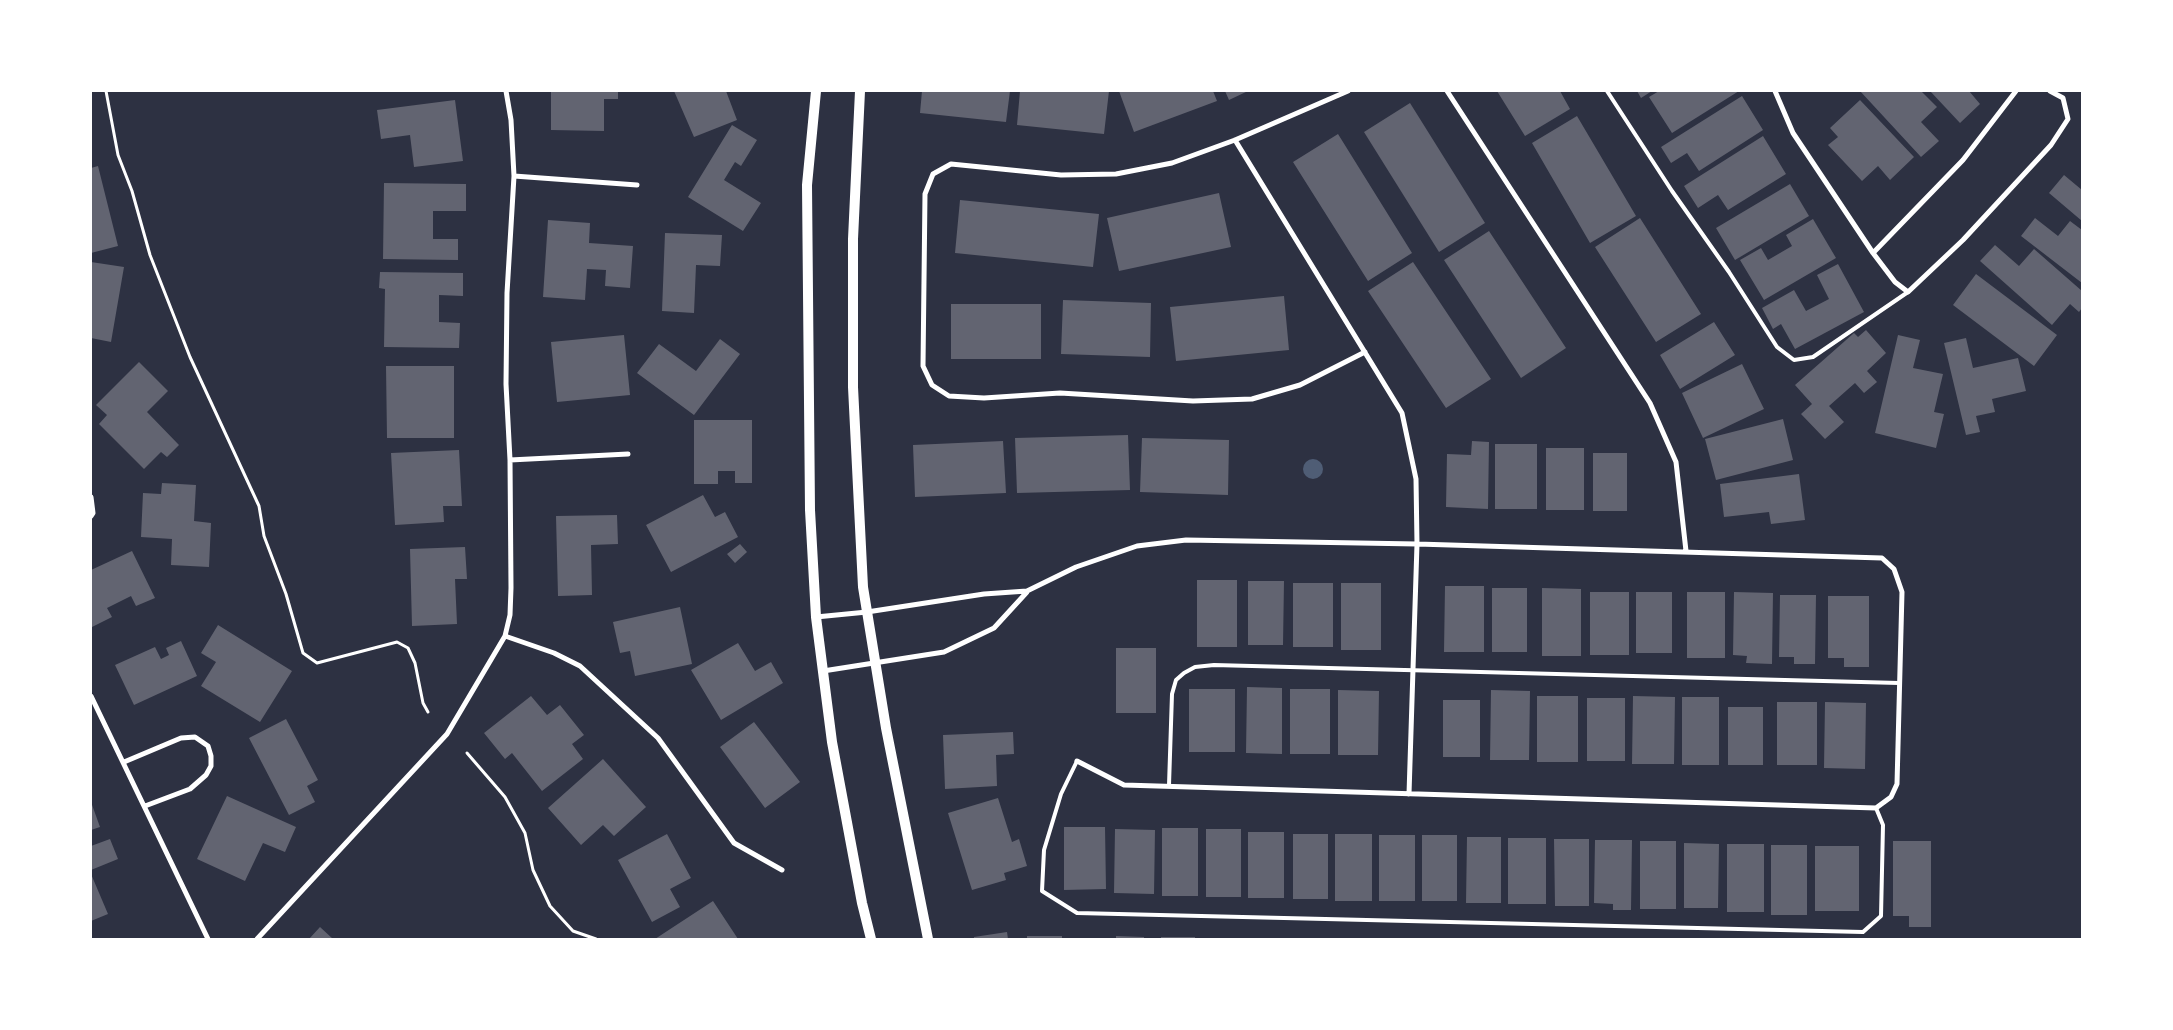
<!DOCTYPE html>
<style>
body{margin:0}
#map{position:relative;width:2173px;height:1030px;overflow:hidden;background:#2d3142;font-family:Ubuntu,sans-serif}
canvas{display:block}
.frame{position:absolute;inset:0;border:92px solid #fff;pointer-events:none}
</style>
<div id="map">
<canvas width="2173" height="1030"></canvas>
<div class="frame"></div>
</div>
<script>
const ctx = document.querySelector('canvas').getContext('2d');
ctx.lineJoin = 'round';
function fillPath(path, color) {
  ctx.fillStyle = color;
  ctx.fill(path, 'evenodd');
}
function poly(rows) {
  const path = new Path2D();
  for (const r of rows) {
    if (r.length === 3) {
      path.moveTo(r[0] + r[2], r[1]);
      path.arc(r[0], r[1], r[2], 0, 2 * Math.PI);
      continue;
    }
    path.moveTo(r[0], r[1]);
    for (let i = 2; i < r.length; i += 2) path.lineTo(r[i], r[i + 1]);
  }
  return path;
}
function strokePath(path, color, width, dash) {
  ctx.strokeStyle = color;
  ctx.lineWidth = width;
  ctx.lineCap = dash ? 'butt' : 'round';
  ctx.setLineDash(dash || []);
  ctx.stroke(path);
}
const water = poly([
 [1313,469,10]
]);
const building = poly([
 [551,91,618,91,618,99,604,99,604,131,551,130],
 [674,91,726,91,737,120,694,137],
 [922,91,1010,91,1006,122,920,113],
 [1020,91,1109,91,1104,134,1017,125],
 [1119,91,1213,91,1217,101,1134,132],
 [1225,91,1248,91,1229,100],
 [1497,91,1560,91,1570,109,1525,136],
 [1637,91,1652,91,1641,98],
 [1659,91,1739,91,1672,133,1649,97],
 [1860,91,1921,91,1937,107,1921,122,1939,141,1921,157],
 [1930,91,1969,91,1980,104,1960,123],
 [1742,96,1763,130,1699,171,1687,153,1671,163,1661,147],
 [455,100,463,161,414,167,410,135,381,139,377,110],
 [1860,100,1914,157,1890,180,1878,166,1862,181,1828,145,1838,137,1830,128],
 [1410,103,1485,223,1439,252,1364,132],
 [1577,116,1636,216,1590,243,1532,143],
 [732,125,757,140,741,166,735,162,724,180,761,203,743,231,688,197],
 [1338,134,1412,253,1368,281,1293,162],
 [1763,136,1786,174,1728,210,1718,195,1698,208,1684,186],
 [98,166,118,246,91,253,91,168],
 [2064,175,2082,190,2082,221,2049,193],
 [384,183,466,184,466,211,433,211,433,239,458,239,458,260,383,259],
 [1790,184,1809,216,1735,260,1716,228],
 [1219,193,1231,247,1119,271,1107,218],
 [960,200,1099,214,1093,267,955,253],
 [1640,218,1701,314,1656,342,1595,247],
 [2035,218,2058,236,2070,221,2082,230,2082,283,2021,236],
 [1813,219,1836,258,1764,300,1740,260,1761,248,1768,260,1792,246,1786,235],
 [548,220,590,223,589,243,633,246,630,288,605,286,606,270,587,269,585,300,543,297],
 [1489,231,1566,348,1521,378,1444,260],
 [665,233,722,235,720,266,696,265,694,313,662,311],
 [1995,245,2019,266,2034,249,2082,291,2082,308,2079,312,2070,304,2052,325,1980,261],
 [91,262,124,267,111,342,91,338],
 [1413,262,1491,379,1446,408,1368,291],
 [1838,264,1864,312,1795,349,1781,324,1773,329,1762,308,1794,290,1806,311,1829,299,1817,275],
 [380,272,463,273,463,296,439,295,439,322,460,323,459,348,384,347,385,289,379,288],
 [1976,274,2057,335,2034,366,1953,305],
 [1284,296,1289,350,1176,361,1170,307],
 [1063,300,1151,303,1150,357,1061,354],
 [951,304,1041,304,1041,359,951,359],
 [1714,322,1735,355,1680,389,1660,355],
 [1866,330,1886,353,1867,371,1877,382,1864,393,1855,383,1829,406,1844,422,1825,439,1801,414,1812,404,1795,385,1854,333,1858,337],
 [624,335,630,395,557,402,551,342],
 [1898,335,1920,340,1913,368,1943,374,1934,412,1944,414,1936,448,1875,433],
 [1966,338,1973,368,2018,358,2026,391,1992,399,1995,412,1976,416,1980,432,1966,435,1944,343],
 [720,339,740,354,694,415,637,373,659,344,696,371],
 [139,362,168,391,147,412,179,445,167,457,161,452,144,469,99,424,107,415,96,405],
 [1742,364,1764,409,1703,438,1682,393],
 [386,366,454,366,454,438,387,438],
 [1783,419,1793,460,1716,480,1705,439],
 [694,420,752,420,752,483,735,483,735,471,718,471,718,484,694,484],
 [1128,435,1130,490,1017,493,1015,438],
 [1142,438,1229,440,1228,495,1140,492],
 [1003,441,1006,493,915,497,913,445],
 [1472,441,1489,442,1488,509,1446,507,1447,454,1471,455],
 [1495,444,1537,444,1537,509,1495,509],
 [1546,448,1584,448,1584,510,1546,510],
 [459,450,462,506,443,506,444,522,395,525,391,453],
 [1593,453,1627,453,1627,511,1593,511],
 [1799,474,1805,520,1771,524,1769,512,1724,517,1720,484],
 [162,483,196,485,194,521,211,523,209,567,171,565,172,539,141,537,143,493,161,494],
 [703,495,715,517,725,512,738,537,671,572,646,525],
 [617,515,618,544,591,545,592,595,558,596,556,516],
 [740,544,747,552,735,563,727,554],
 [465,547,467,579,455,579,457,624,412,626,410,549],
 [132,551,155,598,136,606,131,596,107,608,112,617,92,627,91,570],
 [1197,580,1237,580,1237,647,1197,647],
 [1248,581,1284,581,1283,645,1248,645],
 [1293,583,1333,583,1333,647,1293,647],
 [1341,583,1381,583,1381,650,1341,650],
 [1445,586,1484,586,1484,652,1444,652],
 [1492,588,1527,588,1527,652,1492,652],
 [1542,588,1581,589,1581,656,1542,656],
 [1590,592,1629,592,1629,655,1590,655],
 [1636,592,1672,592,1672,653,1636,653],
 [1687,592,1725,592,1725,658,1687,658],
 [1734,592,1773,593,1772,664,1746,663,1747,656,1733,655],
 [1780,595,1816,595,1815,664,1794,664,1794,657,1779,657],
 [1828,596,1869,596,1869,667,1844,667,1844,658,1828,658],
 [680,607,692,664,635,676,630,651,620,653,613,622],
 [218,625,292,671,260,722,201,686,216,662,201,653],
 [181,641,197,676,134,705,115,665,155,647,161,659,169,655,166,648],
 [738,643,755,671,771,662,783,683,721,720,691,670],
 [1116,648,1156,648,1156,713,1116,713],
 [1247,687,1282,688,1282,754,1246,753],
 [1189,689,1235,689,1235,752,1189,752],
 [1290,689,1330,689,1330,754,1290,754],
 [1338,690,1379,691,1378,755,1338,755],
 [1491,690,1530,691,1529,760,1490,760],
 [531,696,547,715,560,705,584,735,572,744,583,759,542,791,512,753,505,759,484,733],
 [1537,696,1578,696,1578,762,1537,762],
 [1633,696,1675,697,1674,764,1632,764],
 [1682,697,1719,697,1719,765,1682,765],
 [1587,698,1625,698,1625,761,1587,761],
 [1443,700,1480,700,1480,757,1443,757],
 [1777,702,1817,702,1817,765,1777,765],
 [1825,702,1866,703,1865,769,1824,768],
 [1728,707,1763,707,1763,765,1728,765],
 [286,719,318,780,307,786,315,802,289,815,249,738],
 [754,722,800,782,765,808,720,747],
 [1013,732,1014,754,996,755,997,786,945,789,943,735],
 [603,759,646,807,614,836,603,825,581,845,548,808],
 [227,796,296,827,285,852,263,843,245,881,197,859],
 [998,798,1012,842,1019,839,1027,866,1004,873,1006,880,972,890,948,813],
 [91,802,100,827,91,830],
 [1064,827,1105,827,1106,889,1064,890],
 [1162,828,1198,828,1198,896,1162,896],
 [1115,829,1155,830,1154,894,1114,893],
 [1206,829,1241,829,1241,897,1206,897],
 [1248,832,1284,832,1284,898,1248,898],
 [667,834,691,878,670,889,680,907,652,922,618,860],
 [1293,834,1328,834,1328,899,1293,899],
 [1335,834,1372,834,1372,901,1335,901],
 [1379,835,1415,835,1415,901,1379,901],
 [1422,835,1457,835,1457,901,1422,901],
 [1467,837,1501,837,1501,903,1466,903],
 [1508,838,1546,838,1546,904,1508,904],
 [110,839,118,859,91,870,91,846],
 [1554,839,1589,839,1589,906,1555,906],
 [1595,840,1632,840,1631,910,1613,910,1613,904,1594,903],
 [1640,841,1676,841,1676,909,1640,909],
 [1893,841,1931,841,1931,927,1909,927,1909,916,1893,916],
 [1684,843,1719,844,1718,908,1684,908],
 [1727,844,1764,844,1764,912,1727,912],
 [1771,845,1807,845,1807,915,1771,915],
 [1815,846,1859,846,1859,911,1815,911],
 [91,874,108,914,91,921],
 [713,901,738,939,655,939],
 [320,927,333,939,309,939],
 [1007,932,1008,939,974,939,974,937],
 [1027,936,1062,936,1062,939,1027,939],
 [1116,936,1144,937,1144,939,1116,939],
 [1161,937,1195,937,1195,939,1161,939]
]);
const path = poly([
 [106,91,118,155,132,191,150,255,190,357,259,506,264,536,286,594,303,653,317,663,397,642,408,648,415,663,423,703,428,712],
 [467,753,505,797,525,833,533,870,550,906,573,931,596,939]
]);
const service = poly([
 [1607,91,1672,191,1729,272,1777,347,1794,360,1813,357,1908,292],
 [1077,761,1061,794,1044,850,1042,891,1077,913,1863,932,1881,916,1883,825,1876,808],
 [1169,785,1172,694,1176,680,1184,673,1195,667,1214,665,1899,683]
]);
const minor = poly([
 [1348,91,1235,140,1172,163,1116,174,1061,175,951,164,933,174,925,194,923,366,932,385,949,396,984,398,1060,393,1193,401,1252,399,1300,385,1365,352],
 [1447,91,1650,403,1676,462,1686,551],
 [1775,91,1793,133,1873,253,1895,282,1908,292,1963,240,2051,145,2068,119,2063,98,2050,91],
 [1235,140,1402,413,1416,479,1417,544,1409,794],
 [514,176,637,185],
 [1873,253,1963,160,2016,91],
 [510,460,628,454],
 [91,497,93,513,91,516],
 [816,617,867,612,984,594,1027,591,1076,567,1137,546,1186,540,1417,544,1882,558,1894,569,1902,592,1897,784,1891,797,1876,808,1124,785,1077,761],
 [505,636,554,653,580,666,658,738,734,843,782,870],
 [823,671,944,652,994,628,1027,592],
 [91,696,208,939],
 [124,762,181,738,195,737,208,746,211,756,211,766,206,775,190,789,145,806],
 [257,939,447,734,505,636,510,615,511,588,510,460,506,384,507,293,514,176,511,120,506,91]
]);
const secondary = poly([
 [816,91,807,185,810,510,816,617,832,742,862,903,871,939],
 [860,91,853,239,853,387,863,587,886,728,928,939]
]);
fillPath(water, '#4f5d75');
fillPath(building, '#626471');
strokePath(path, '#fff', 3);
strokePath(service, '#fff', 4);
strokePath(minor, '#fff', 5);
strokePath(secondary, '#fff', 10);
</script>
